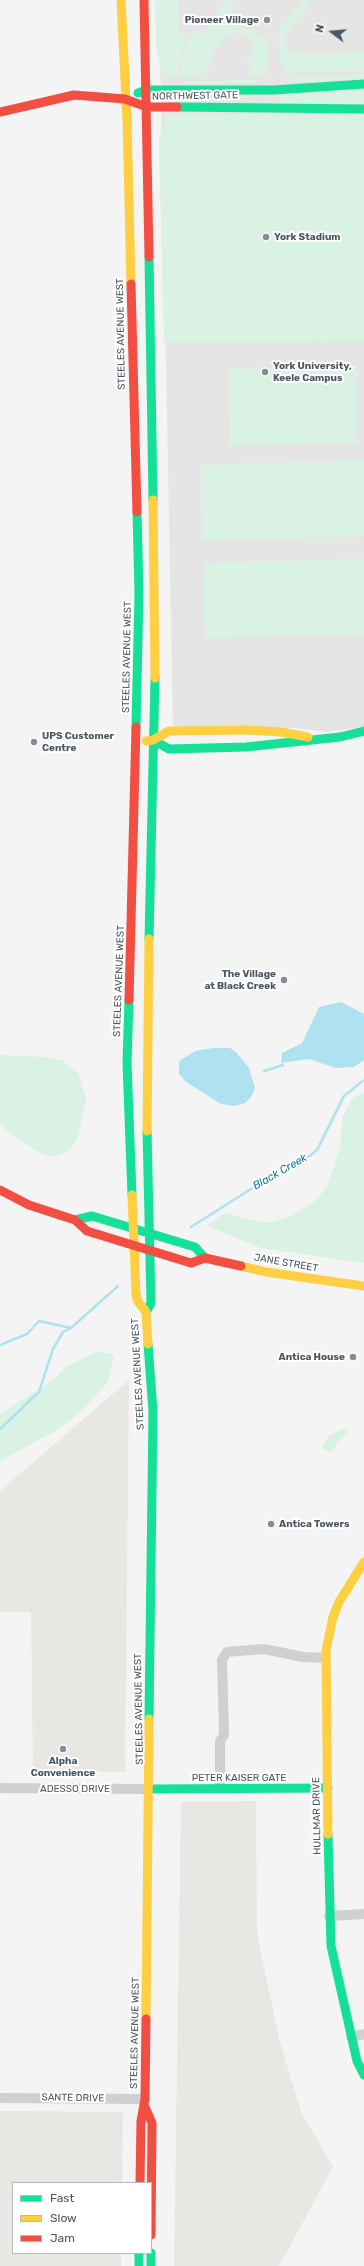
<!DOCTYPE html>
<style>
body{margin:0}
#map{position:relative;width:364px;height:2266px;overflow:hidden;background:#f4f4f4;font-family:Rubik,sans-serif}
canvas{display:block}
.legend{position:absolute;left:12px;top:2182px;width:140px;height:72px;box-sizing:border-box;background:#fff;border:1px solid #b7bbc0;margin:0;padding:5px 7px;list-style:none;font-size:12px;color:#4a5661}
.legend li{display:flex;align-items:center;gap:8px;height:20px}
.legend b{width:20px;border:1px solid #b7bbc0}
.north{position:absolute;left:312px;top:12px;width:40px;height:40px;-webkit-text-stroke:3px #fff;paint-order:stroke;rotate:286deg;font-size:11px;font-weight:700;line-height:16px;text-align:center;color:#4a5661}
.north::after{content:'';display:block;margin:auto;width:14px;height:18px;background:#4a5661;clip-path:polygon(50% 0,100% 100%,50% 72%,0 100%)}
</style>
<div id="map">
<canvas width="364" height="2266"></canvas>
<ul class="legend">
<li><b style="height:5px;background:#16e098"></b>Fast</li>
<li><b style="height:5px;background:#ffcf43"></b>Slow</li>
<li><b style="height:5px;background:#f24e42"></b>Jam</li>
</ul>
<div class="north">N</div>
</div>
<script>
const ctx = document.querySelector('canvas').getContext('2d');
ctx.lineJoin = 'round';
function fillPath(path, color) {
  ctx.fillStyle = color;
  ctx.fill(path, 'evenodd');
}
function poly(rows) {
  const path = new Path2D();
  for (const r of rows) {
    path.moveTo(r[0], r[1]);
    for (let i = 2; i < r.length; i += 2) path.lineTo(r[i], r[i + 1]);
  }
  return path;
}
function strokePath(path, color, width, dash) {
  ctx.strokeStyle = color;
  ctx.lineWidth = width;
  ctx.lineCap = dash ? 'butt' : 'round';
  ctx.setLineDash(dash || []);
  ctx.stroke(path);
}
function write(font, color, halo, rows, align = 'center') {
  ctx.font = font + ' Rubik,sans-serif';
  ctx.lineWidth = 4;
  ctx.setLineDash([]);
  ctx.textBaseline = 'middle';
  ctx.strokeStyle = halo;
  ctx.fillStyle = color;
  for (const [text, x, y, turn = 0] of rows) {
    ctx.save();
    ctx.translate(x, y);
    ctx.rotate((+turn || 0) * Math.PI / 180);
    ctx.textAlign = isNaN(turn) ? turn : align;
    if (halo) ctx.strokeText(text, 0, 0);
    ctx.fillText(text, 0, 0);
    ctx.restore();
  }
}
const commercial = poly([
 [129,1380,125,1772,33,1770,31,1612,0,1612,0,1491],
 [256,1801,257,1933,279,2039,301,2112,333,2167,279,2266,174,2266,181,1802],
 [0,2111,123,2112,122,2183,13,2183,13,2253,121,2253,121,2266,0,2266]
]);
const education = poly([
 [159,0,364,0,364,727,327,732,294,728,173,728]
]);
const green = poly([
 [155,0,178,0,178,34,186,34,186,39,175,78,172,78,172,74,165,74,164,78,156,50],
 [227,0,233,0,230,14,233,20,240,26,267,38,268,74,247,75,252,68,246,63,253,54,251,37,238,32,224,38,213,52,206,72,197,76,193,73,190,77,178,77,189,34,202,33],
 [302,0,312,0,286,34,287,54,364,52,364,70,285,73,281,63,279,35,281,27],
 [364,74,364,79,298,82,292,80,292,78],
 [258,80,255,83,177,84,187,81],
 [364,90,364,104,281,103,279,99,282,96],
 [265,96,189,102,165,102,164,100,165,97],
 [170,114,364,115,364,341,164,342,159,139,166,115],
 [357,367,357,444,230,445,229,369],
 [364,460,364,536,202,541,200,465],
 [364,559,364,634,205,638,203,563],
 [0,1055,46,1057,63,1061,78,1072,86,1098,84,1110,77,1139,68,1151,55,1157,40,1153,11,1134,0,1124],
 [364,1093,364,1263,261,1248,207,1226,224,1213,261,1222,272,1222,292,1216,316,1200,327,1187,340,1147,343,1116,352,1098],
 [99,1351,112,1354,114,1358,107,1383,82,1411,57,1430,0,1461,0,1414,56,1378,65,1367],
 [344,1428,349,1430,330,1453,322,1448,329,1436]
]);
const water = poly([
 [341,1002,364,1014,364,1060,354,1067,336,1068,309,1059,281,1063,282,1053,302,1043,319,1007],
 [213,1048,230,1048,236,1052,249,1068,255,1088,251,1097,245,1103,234,1106,221,1104,186,1082,179,1074,179,1061,195,1051]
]);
const stream = poly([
 [264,1071,283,1065],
 [191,1227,265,1180,311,1155,317,1150,344,1096,364,1080],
 [0,1345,27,1334,39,1321,71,1328],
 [0,1429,39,1392,53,1349,63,1332,71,1328,118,1286]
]);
const street = poly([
 [0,1788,150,1789],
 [220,1789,220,1741,224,1735,222,1660,227,1652,264,1649,303,1657,326,1658],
 [329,1916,364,1914],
 [351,2037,364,2034],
 [0,2098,145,2099]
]);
const fast = poly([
 [138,93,146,90,274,90,364,84],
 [177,107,364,109],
 [149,257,153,500],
 [136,727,139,593,137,512],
 [153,740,169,749,246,747,340,737,364,731],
 [149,939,155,678],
 [129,1000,127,1063,132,1195],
 [75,1220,92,1216,195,1247,205,1258],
 [146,1312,151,1303,147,1131],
 [148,1344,153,1411,149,1719],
 [150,1789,328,1788],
 [328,1834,331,1946,357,2061,364,2075],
 [139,2253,139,2266],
 [151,2253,151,2266]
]);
const slow = poly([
 [121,0,127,120,131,284],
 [153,500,155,678],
 [146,741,153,740,169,731,247,730,281,732,308,737],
 [147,1131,149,939],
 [132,1195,136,1293,137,1300,146,1312,148,1344],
 [241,1266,266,1272,364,1286],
 [328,1834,326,1651,333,1617,339,1602,364,1562],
 [146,2019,149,1719]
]);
const jam = poly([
 [144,0,149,257],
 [0,112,74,95,125,99,147,107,177,107],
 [131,284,137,512],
 [129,1000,136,727],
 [0,1190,29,1205,75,1220,87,1231,191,1263,205,1258,241,1266],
 [145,2107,152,2123,151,2235],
 [140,2183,141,2121,145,2099,146,2019]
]);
const markers = [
 [267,20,4,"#868d94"],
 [266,237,4,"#868d94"],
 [265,372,4,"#868d94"],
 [34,742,4,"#868d94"],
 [284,980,4,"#868d94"],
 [353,1357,4,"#868d94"],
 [271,1524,4,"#868d94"],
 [63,1749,4,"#868d94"]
];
const poiNames = [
 ["Pioneer Village",259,20,"right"],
 ["York Stadium",274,237],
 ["York University,",273,366],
 ["Keele Campus",273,378],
 ["UPS Customer",42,736],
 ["Centre",42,748],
 ["The Village",276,974,"right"],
 ["at Black Creek",276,986,"right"],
 ["Antica House",345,1357,"right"],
 ["Antica Towers",279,1524],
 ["Alpha",63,1761,"center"],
 ["Convenience",63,1773,"center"]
];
const streetNames = [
 ["NORTHWEST GATE",195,96,-1],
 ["STEELES AVENUE WEST",121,334,-91],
 ["STEELES AVENUE WEST",127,657,-89],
 ["STEELES AVENUE WEST",119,981,-88],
 ["JANE STREET",286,1263,10],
 ["STEELES AVENUE WEST",138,1374,-93],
 ["STEELES AVENUE WEST",139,1709,-91],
 ["PETER KAISER GATE",239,1778],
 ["ADESSO DRIVE",75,1789],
 ["HULLMAR DRIVE",317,1816,-91],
 ["STEELES AVENUE WEST",135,2033,-89],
 ["SANTE DRIVE",73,2098,1]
];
const waterNames = [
 ["Black Creek",280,1172,-30]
];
fillPath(commercial, '#e8e7e3');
fillPath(education, '#e6e5e6');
fillPath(green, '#d9f2e3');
fillPath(water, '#aee2f0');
strokePath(stream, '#aee2f0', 2.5);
strokePath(street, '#ced0d2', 10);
strokePath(fast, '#16e098', 9);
strokePath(slow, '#ffcf43', 9);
strokePath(jam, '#f24e42', 9);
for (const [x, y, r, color] of markers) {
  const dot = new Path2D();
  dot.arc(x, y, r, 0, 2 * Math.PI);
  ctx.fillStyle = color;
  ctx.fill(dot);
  strokePath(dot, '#fff', 1.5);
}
write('bold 10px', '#4a5661', '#fff', poiNames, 'left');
write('10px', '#4a5661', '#fff', streetNames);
write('italic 11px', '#0c7c9b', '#fff', waterNames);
</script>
